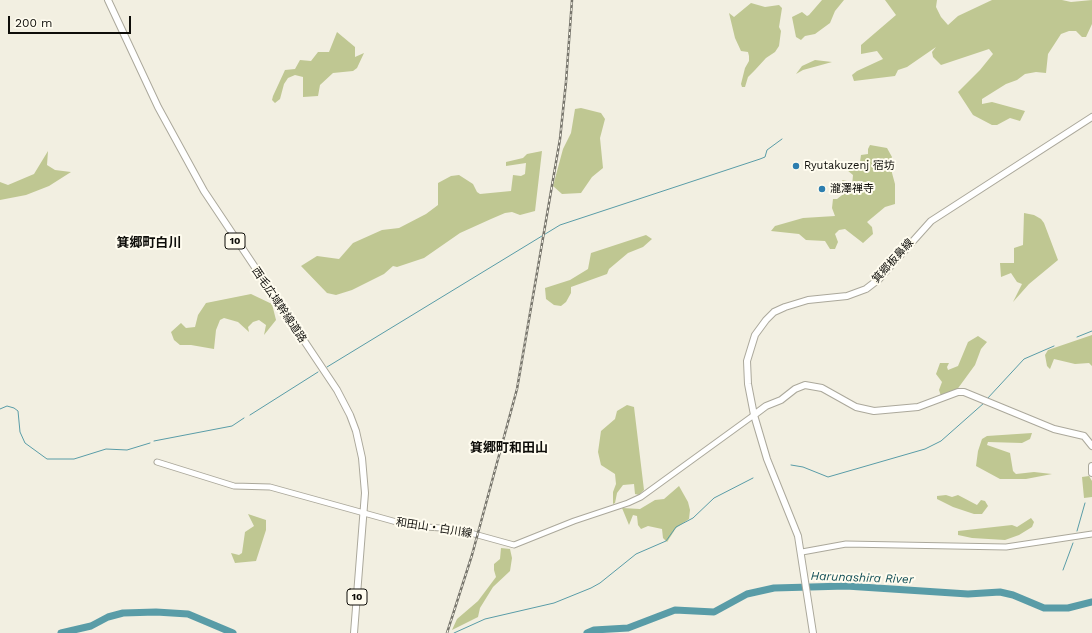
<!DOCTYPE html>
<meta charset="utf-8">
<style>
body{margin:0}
#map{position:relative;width:1092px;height:633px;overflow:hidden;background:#f2efe1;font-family:"Work Sans",sans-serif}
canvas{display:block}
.scale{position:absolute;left:8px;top:16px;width:123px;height:18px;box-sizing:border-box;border:2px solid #0e0d09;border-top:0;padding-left:5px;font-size:12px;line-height:14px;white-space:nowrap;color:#0e0d09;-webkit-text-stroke:3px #fffcef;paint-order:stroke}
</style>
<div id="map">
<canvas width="1092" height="633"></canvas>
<div class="scale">200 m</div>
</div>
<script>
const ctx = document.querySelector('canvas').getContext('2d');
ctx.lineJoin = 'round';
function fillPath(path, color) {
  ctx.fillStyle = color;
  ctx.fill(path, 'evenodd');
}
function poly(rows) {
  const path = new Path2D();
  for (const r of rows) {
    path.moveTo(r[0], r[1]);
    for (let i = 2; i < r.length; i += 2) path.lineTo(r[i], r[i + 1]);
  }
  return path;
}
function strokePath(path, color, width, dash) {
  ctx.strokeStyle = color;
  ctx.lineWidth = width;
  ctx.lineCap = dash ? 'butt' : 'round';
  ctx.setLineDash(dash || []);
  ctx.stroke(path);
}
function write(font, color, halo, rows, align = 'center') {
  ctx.font = font + ' "Work Sans","Noto Sans JP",sans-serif';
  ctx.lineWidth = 4;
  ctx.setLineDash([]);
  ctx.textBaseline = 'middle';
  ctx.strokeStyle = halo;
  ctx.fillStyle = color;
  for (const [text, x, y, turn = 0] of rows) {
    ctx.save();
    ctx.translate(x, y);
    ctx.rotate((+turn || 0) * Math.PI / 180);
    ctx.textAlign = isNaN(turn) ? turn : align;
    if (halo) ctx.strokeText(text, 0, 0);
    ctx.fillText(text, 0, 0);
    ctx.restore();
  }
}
const forest = poly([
 [822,0,844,0,835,11,830,23,815,34,805,36,801,40,796,37,792,17,802,12,807,16,809,15],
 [885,0,937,0,936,7,941,17,948,25,958,16,992,0,1062,0,1071,2,1092,0,1092,24,1086,37,1082,37,1076,31,1069,31,1061,34,1048,54,1046,73,1036,72,1025,74,1017,80,1006,84,982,99,982,104,992,102,1025,111,1020,121,1010,118,997,125,992,125,973,115,958,92,980,70,993,54,989,49,941,65,933,57,932,52,936,47,907,67,898,70,895,76,854,81,852,75,857,71,883,59,877,51,861,54,861,45,896,15],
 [751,3,765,7,779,5,782,8,779,27,781,31,779,46,775,52,766,58,755,70,748,77,745,87,742,87,741,84,745,68,749,61,749,56,748,52,741,51,735,38,729,13,734,17],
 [337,32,355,47,355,57,364,53,357,68,353,71,333,73,320,85,318,96,303,97,303,77,295,75,288,78,284,84,280,99,275,103,272,100,273,96,285,70,295,69,300,60,311,61,318,52,329,52],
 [815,60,832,62,803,70,796,74,802,66],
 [581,108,601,113,605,119,600,138,603,168,592,177,581,193,562,194,553,186,563,149,571,133,575,109],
 [870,145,887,148,892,157,891,159,892,173,895,184,895,204,885,207,867,222,872,227,873,234,863,243,845,229,839,230,835,234,838,242,835,249,830,249,825,241,806,240,799,234,771,231,775,226,803,218,835,216,832,208,833,199,837,199,846,192,843,189,842,180,847,181,850,187,852,186,853,175,847,170,848,165,860,162,861,155,868,154,868,149],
 [48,151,47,165,55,170,71,172,49,186,26,195,0,200,0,182,8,185,34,174],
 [542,151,535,211,520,215,512,212,505,213,491,219,460,233,424,258,397,267,393,266,384,274,352,290,336,295,327,293,301,266,317,256,339,259,353,243,382,230,399,228,426,214,438,205,438,183,451,176,459,175,473,184,477,192,480,194,511,191,513,175,521,176,525,174,526,163,506,166,506,162,523,158,527,154],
 [1024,213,1034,215,1041,219,1044,223,1058,260,1029,284,1013,302,1022,284,1017,282,1011,273,1001,277,1000,263,1014,263,1014,248,1023,245],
 [646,235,652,239,643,247,628,253,609,269,607,274,571,287,571,293,566,302,561,306,554,305,546,299,545,288,570,280,588,269,591,253],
 [251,294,272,304,276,320,264,335,266,325,259,320,253,322,248,327,249,332,238,322,224,318,220,320,216,330,214,349,191,345,180,345,174,340,171,332,181,323,186,328,195,327,198,315,206,303],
 [1092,335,1092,366,1089,363,1075,364,1054,359,1050,369,1047,366,1045,355,1048,350],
 [978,336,987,342,981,349,975,365,956,391,941,396,939,390,942,382,936,374,940,363,949,363,947,367,948,370,958,366,968,342],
 [627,405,634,407,644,490,639,495,635,494,634,484,623,485,617,493,615,503,613,504,613,492,616,484,615,474,601,465,598,452,601,431,615,419,617,411],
 [1032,433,1030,439,1022,443,988,442,987,445,1010,453,1013,471,1016,474,1034,472,1052,474,1026,479,1000,479,976,466,978,451,982,439,987,436],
 [1089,476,1092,481,1092,497,1084,498,1082,477],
 [679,486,688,502,690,510,689,519,676,528,667,542,663,538,662,529,648,526,641,529,638,525,637,516,633,515,629,525,622,508,640,509,655,500,664,499],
 [946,495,952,497,958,495,977,505,981,500,985,501,988,506,982,514,974,514,953,507,937,499,937,496],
 [248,514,266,520,266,530,256,561,235,563,231,553,239,555,242,553,245,532,254,526],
 [1031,518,1034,522,1032,527,1019,535,1005,540,972,538,958,535,958,531,1012,525,1017,527],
 [501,548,510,549,512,558,510,571,493,587,480,608,478,617,452,630,457,619,478,601,496,577,494,570,494,564,500,559]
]);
const stream = poly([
 [1077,337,1092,331],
 [327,367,560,225,760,159,765,157,767,150,782,139],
 [987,399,1024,359,1054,346],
 [0,409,7,406,14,408,18,411,20,432,25,443,47,459,74,459,106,449,127,450,150,443],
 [250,415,318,372],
 [154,441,232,426,244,418],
 [791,465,803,467,828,477,925,449,941,441,984,403],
 [1077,531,1085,503],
 [1063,570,1073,543],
 [454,633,485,619,554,603,591,588,600,583,636,554,666,541,676,527,693,518,714,498,753,478]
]);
const river = poly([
 [61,633,91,626,108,617,123,613,156,612,188,614,233,633],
 [587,633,594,630,628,628,675,610,714,612,747,594,774,588,846,586,968,594,1000,592,1013,595,1044,608,1068,608,1092,602]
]);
const minor = poly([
 [157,462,234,486,270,487,411,526,456,529,514,545,574,521,628,503,641,497,754,415],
 [802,552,846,544,1006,547,1092,534]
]);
const major = poly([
 [108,0,158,107,204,191,337,390,350,415,356,431,362,458,365,493,354,633],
 [754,415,766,406,781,400,795,389,805,385,822,388,856,407,874,411,918,407,958,392,964,392,1054,429,1084,436,1092,446],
 [1092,466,1092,473],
 [813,633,798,536,767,459,754,415,748,384,747,361,755,335,766,320,774,312,785,307,808,300,847,296,866,289,879,279,931,221,1092,117]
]);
const rail = poly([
 [447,633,472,555,517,389,560,139,566,82,572,0]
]);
const markers = [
 [796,166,4,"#2d7eaf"],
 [822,189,4,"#2d7eaf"]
];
const shields = [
 [235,241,20],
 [357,597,20]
];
const shieldNames = [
 ["10",235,241],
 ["10",357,597]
];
const poiNames = [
 ["Ryutakuzenj 宿坊",804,166],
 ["瀧澤禅寺",830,189]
];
const streetNames = [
 ["箕郷板鼻線",893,261,-48],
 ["西毛広域幹線道路",279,305,56],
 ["和田山・白川線",434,528,9]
];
const waterNames = [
 ["Harunashira River",862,578,2]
];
const quarterNames = [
 ["箕郷町白川",149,243],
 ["箕郷町和田山",509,448]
];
fillPath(forest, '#bfc792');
strokePath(stream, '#599ca7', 1);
strokePath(river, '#599ca7', 7);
strokePath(minor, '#aba89b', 7);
strokePath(major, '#aba89b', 8);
strokePath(minor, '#fff', 5);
strokePath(major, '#fff', 6);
strokePath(rail, '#77756c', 2.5);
strokePath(rail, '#fffcef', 1, [3]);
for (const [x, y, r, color] of markers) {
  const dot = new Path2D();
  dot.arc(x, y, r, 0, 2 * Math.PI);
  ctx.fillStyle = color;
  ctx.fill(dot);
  strokePath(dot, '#fffcef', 1.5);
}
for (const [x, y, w] of shields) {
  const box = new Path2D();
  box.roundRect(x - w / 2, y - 8, w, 16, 3);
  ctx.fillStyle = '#fffcef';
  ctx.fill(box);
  strokePath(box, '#0e0d09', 1);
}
write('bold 10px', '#0e0d09', null, shieldNames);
write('11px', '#0e0d09', '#fffcef', poiNames, 'left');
write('11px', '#0e0d09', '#fffcef', streetNames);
write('italic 12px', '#114e56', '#fffcef', waterNames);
write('bold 13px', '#0e0d09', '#fffcef', quarterNames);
</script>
